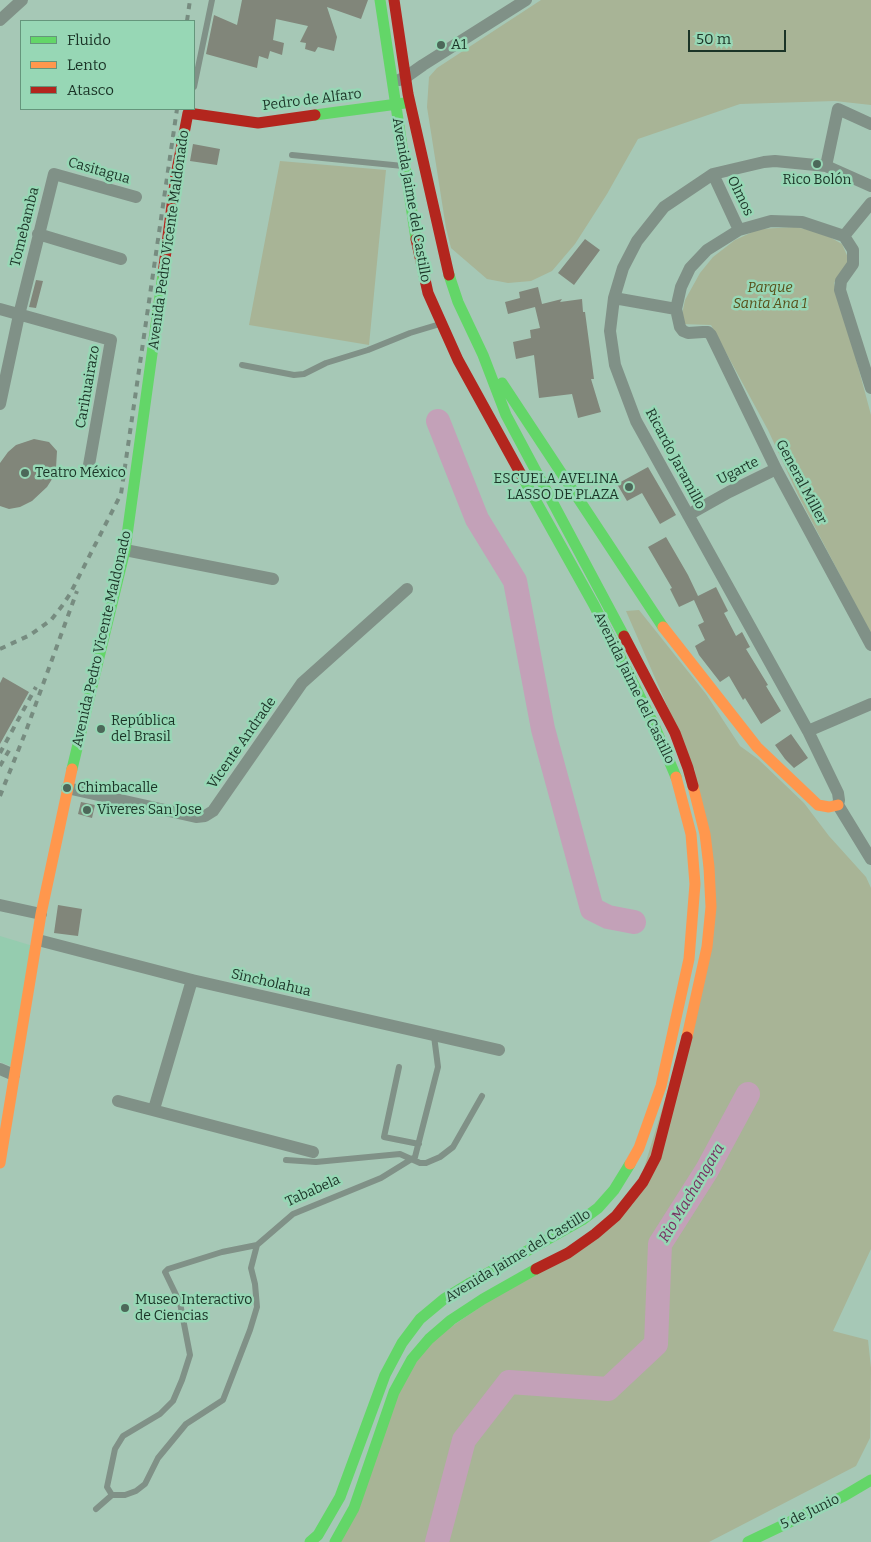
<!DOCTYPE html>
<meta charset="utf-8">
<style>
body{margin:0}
#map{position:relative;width:871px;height:1542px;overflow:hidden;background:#a6c8b6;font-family:Bitter,serif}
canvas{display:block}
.legend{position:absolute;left:20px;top:20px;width:175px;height:90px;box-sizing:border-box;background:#97d7b5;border:1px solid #65967c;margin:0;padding:6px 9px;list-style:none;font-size:15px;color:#1b3427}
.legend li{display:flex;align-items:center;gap:10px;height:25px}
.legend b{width:25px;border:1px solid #65967c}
.scale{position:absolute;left:688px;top:30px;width:98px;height:22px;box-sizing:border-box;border:2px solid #1b3427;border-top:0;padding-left:6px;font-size:15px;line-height:18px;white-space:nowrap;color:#1b3427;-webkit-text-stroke:4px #97d7b5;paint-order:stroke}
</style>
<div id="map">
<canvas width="871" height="1542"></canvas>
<ul class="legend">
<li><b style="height:6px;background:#63d668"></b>Fluido</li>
<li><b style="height:6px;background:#ff974d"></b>Lento</li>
<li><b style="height:6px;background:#b3261e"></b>Atasco</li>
</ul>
<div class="scale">50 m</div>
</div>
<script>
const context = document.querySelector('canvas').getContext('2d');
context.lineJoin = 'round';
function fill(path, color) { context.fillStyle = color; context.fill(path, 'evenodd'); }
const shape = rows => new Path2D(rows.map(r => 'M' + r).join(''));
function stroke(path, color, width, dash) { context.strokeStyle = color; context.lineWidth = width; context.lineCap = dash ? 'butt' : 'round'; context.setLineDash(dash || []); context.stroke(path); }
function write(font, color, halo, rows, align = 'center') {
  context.font = font + ' Bitter,serif'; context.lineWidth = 5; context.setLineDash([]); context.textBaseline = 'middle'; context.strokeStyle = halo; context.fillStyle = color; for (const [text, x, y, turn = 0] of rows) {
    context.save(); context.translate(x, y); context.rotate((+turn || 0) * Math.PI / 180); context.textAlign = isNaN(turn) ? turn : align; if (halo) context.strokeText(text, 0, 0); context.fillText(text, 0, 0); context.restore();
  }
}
fill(shape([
 [0,936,33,946,11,1066,0,1062]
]), '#95ccaf');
fill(shape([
 [541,0,871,0,871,105,835,101,740,104,638,139,607,194,575,244,552,271,531,281,508,283,487,279,451,248,446,228,427,107,429,77,437,68],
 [280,161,386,170,369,345,249,325],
 [795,227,821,232,842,244,849,260,834,283,852,344,871,415,871,634,798,495,768,430,711,325,680,324,685,300,700,273,713,257,735,240,759,229],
 [639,610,706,694,740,746,758,759,804,803,829,836,866,877,871,888,871,1249,833,1331,868,1340,871,1368,870,1438,856,1466,709,1542,338,1542,396,1393,430,1341,633,1204,711,949,695,770,626,611]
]), '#a8b496');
stroke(shape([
 [438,421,477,519,515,581,543,729,592,909,608,917,634,922],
 [437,1542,464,1440,509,1382,608,1389,656,1344,660,1244,707,1170,748,1094]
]), '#c3a1b8', 24);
fill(shape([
 [242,0,368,0,361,19,327,7,337,37,334,51,318,47,315,52,305,49,306,43,300,42,308,26,276,19,273,40,284,43,282,55,270,51,268,59,259,56,257,68,206,54,214,15,237,25],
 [193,144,220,149,217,165,190,161],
 [585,239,600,250,574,285,558,273],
 [36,280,43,281,36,308,29,307],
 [538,287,542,304,562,299,560,302,582,299,583,312,585,312,594,379,591,379,601,412,578,418,572,394,539,398,534,355,516,359,513,342,531,338,530,330,540,328,535,307,508,314,505,302,520,298,519,292],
 [34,439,49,442,57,451,56,468,54,476,47,487,32,501,20,507,9,509,0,506,0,463,8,452,16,445],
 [648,467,676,515,660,524,642,493,627,501,617,484],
 [666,537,688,575,698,596,716,587,728,611,724,613,736,636,742,632,750,647,746,649,768,685,766,686,781,711,761,724,745,698,743,700,729,676,720,682,699,655,695,646,705,640,698,625,704,622,694,600,679,607,670,589,672,588,648,547],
 [3,677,29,692,0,744,0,683],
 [791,734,808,758,794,768,785,759,775,745],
 [81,802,95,805,92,818,78,814],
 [58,905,82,909,78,936,54,933]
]), '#81867a');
stroke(shape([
 [194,87,212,0],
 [292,155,403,166],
 [242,365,294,375,304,374,326,363,368,350,410,333,440,324],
 [399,1067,384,1137,419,1144],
 [286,1160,316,1162,400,1154,420,1163,426,1163,440,1157,453,1147,482,1096],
 [112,1495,107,1487,115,1449,123,1436,160,1414,173,1401,182,1380,190,1355,180,1303,165,1272,168,1269,222,1252,257,1245],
 [96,1509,112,1495,125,1495,136,1491,145,1484,158,1458,186,1424,223,1400,250,1330,257,1307,255,1284,251,1268,257,1245,293,1214,381,1178,415,1157,438,1067,434,1036]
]), '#809187', 6);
stroke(shape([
 [0,20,22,0],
 [399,80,406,77,423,65,526,0],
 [826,166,838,109,871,124],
 [713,174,739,230],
 [871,186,826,166,775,161,764,162,713,174,664,207,637,241,623,268,614,298,610,331,615,365,636,421,808,731,838,793,839,800,838,805,871,859],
 [38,234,121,259],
 [844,236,871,203],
 [614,298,676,309],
 [0,309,111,340,89,465],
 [871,388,840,290,841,281,853,264,853,250,844,236,802,222,771,221,739,230,707,250,690,268,681,287,676,309,680,327,683,331,688,333,703,332,708,332,711,335,776,469,871,645],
 [0,404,19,315,54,174,136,197],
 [688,515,729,492,776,469],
 [125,550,273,579],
 [808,731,871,704],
 [67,788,196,817,205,816,213,811,302,683,407,589],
 [0,905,41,914],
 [38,940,192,980,499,1050],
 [0,1069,14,1075],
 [118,1101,313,1152],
 [154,1109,192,980]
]), '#809187', 12);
stroke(shape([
 [380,0,416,239],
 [315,115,405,103],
 [449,275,458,302,483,355,506,415,624,636],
 [502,383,663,627],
 [523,478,594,605,654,725,676,777],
 [72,769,125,550,163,274],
 [310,1542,318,1535,340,1497,385,1375,402,1343,420,1319,444,1299,470,1283,582,1220,598,1208,614,1190,630,1164],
 [335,1542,354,1508,394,1392,412,1359,429,1339,451,1320,483,1299,536,1269],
 [748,1542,844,1496,871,1480]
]), '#63d668', 11);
stroke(shape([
 [663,627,757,747,818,805,829,807,838,805],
 [687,1037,707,947,711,907,709,867,705,834,693,786],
 [0,1163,41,914,72,769],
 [630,1164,639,1148,661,1086,689,959,695,884,691,834,676,777]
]), '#ff974d', 11);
stroke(shape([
 [394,0,408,94,449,275],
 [416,239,428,293,458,360,523,478],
 [163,274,176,175,188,113,258,123,315,115],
 [624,636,675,733,688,768,693,786],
 [536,1269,568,1253,595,1234,616,1216,643,1182,656,1157,687,1037]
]), '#b3261e', 11);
stroke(shape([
 [187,21,190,0],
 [0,649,30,635,51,620,62,606,70,594,121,494,177,109],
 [0,753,36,687],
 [0,766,11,747],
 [0,796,26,731,77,591]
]), '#778c80', 4, [6, 6]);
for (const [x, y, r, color] of [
 [441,45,5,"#4c6859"],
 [817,164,5,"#4c6859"],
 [25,473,5,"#4c6859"],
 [629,487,5,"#4c6859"],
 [101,729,5,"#4c6859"],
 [67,788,5,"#4c6859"],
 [87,810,5,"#4c6859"],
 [125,1308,5,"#4c6859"]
]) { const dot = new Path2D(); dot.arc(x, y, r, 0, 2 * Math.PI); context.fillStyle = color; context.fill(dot); stroke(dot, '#97d7b5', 2); }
write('14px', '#1b3427', '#97d7b5', [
 ["A1",451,45],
 ["Rico Bolón",817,180,"center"],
 ["Teatro México",35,473],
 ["ESCUELA AVELINA",619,479,"right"],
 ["LASSO DE PLAZA",619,495,"right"],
 ["República",111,721],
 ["del Brasil",111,737],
 ["Chimbacalle",77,788],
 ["Viveres San Jose",97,810],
 ["Museo Interactivo",135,1300],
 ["de Ciencias",135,1316]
], 'left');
write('14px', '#1b3427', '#97d7b5', [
 ["Pedro de Alfaro",312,100,-7],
 ["Casitagua",99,171,16],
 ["Olmos",740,196,64],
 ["Avenida Jaime del Castillo",411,200,80],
 ["Tomebamba",25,227,-76],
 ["Avenida Pedro Vicente Maldonado",169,240,-82],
 ["Carihuairazo",88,387,-80],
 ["Ricardo Jaramillo",675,459,62],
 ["Ugarte",738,471,-27],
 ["General Miller",801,482,62],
 ["Avenida Pedro Vicente Maldonado",102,639,-77],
 ["Avenida Jaime del Castillo",634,688,64],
 ["Vicente Andrade",242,743,-55],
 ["Sincholahua",271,983,13],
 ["Tababela",313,1191,-24],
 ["Avenida Jaime del Castillo",518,1256,-31],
 ["5 de Junio",810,1512,-26]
]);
write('italic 14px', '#58501a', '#97d7b5', [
 ["Parque",770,288],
 ["Santa Ana 1",770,304]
]);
write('italic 15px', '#772d61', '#97d7b5', [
 ["Rio Machangara",692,1193,-59]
]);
</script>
